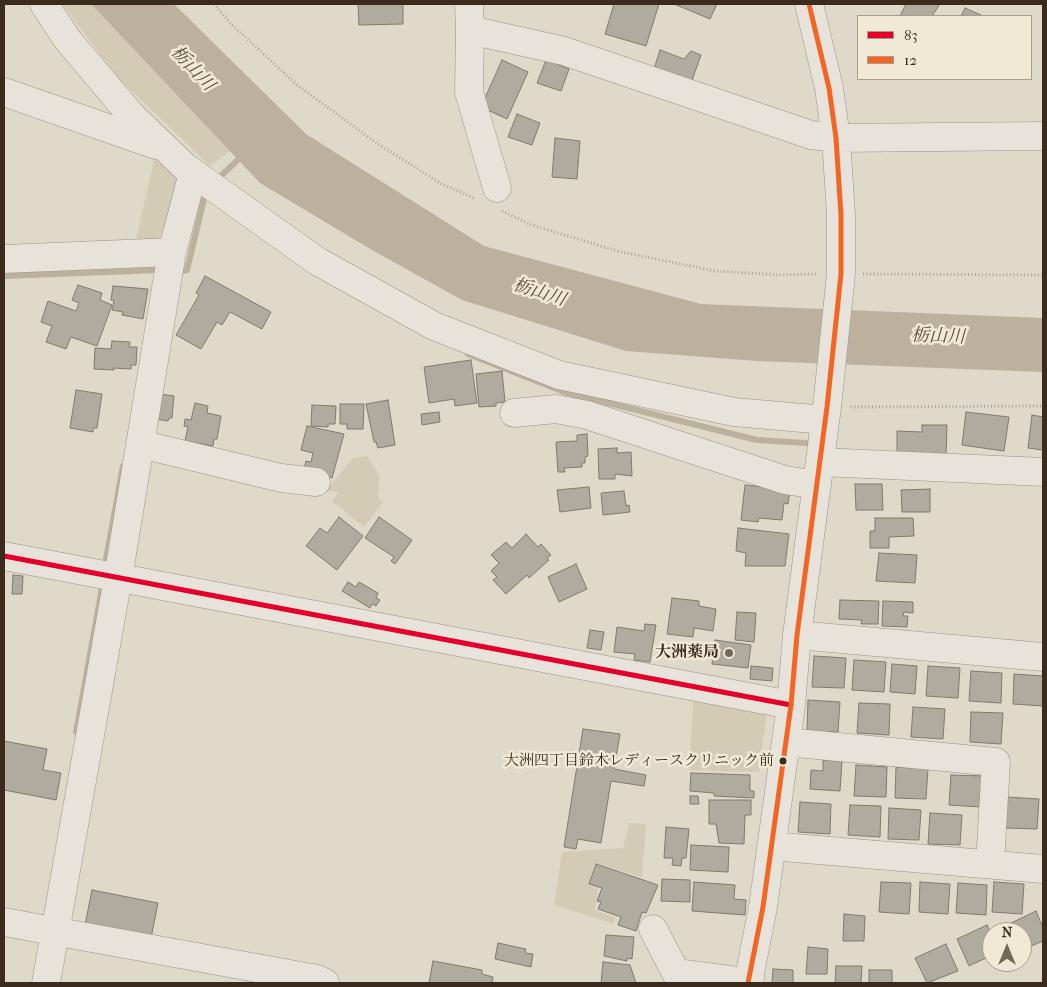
<!DOCTYPE html>
<meta charset="utf-8">
<style>
body{margin:0}
#map{position:relative;width:1047px;height:987px;overflow:hidden;background:#dfd9c9;font-family:"IM FELL French Canon",serif}
canvas{display:block}
.frame{position:absolute;inset:0;border:5px solid #3b2b1d;pointer-events:none}
.legend{position:absolute;left:857px;top:15px;width:175px;height:65px;box-sizing:border-box;background:#f0e9d6;border:1px solid #a89d8c;margin:0;padding:6px 9px;list-style:none;font-size:15px;color:#3b2b1d}
.legend li{display:flex;align-items:center;gap:10px;height:25px}
.legend b{width:25px;border:1px solid #a89d8c}
.north{position:absolute;left:982px;top:922px;width:50px;height:50px;box-sizing:border-box;background:#f0e9d6;border:1px solid #a89d8c;border-radius:50%;rotate:0deg;font-size:14px;font-weight:700;line-height:20px;text-align:center;color:#3b2b1d}
.north::after{content:'';display:block;margin:auto;width:18px;height:22px;background:#746859;clip-path:polygon(50% 0,100% 100%,50% 72%,0 100%)}
</style>
<div id="map">
<canvas width="1047" height="987"></canvas>
<div class="frame"></div>
<ul class="legend">
<li><b style="height:6px;background:#e4002b"></b>83</li>
<li><b style="height:6px;background:#f26522"></b>12</li>
</ul>
<div class="north">N</div>
</div>
<script>
const context = document.querySelector('canvas').getContext('2d');
context.lineJoin = 'round';
function fill(path, color) { context.fillStyle = color; context.fill(path, 'evenodd'); }
const shape = rows => new Path2D(rows.map(r => 'M' + r).join(''));
function stroke(path, color, width, dash) { context.strokeStyle = color; context.lineWidth = width; context.lineCap = dash ? 'butt' : 'round'; context.setLineDash(dash || []); context.stroke(path); }
function write(font, color, halo, rows, align = 'center') {
  context.font = font + ' "IM FELL French Canon","Noto Serif JP",serif'; context.lineWidth = 5; context.setLineDash([]); context.textBaseline = 'middle'; context.strokeStyle = halo; context.fillStyle = color; for (const [text, x, y, turn = 0] of rows) {
    context.save(); context.translate(x, y); context.rotate((+turn || 0) * Math.PI / 180); context.textAlign = isNaN(turn) ? turn : align; if (halo) context.strokeText(text, 0, 0); context.fillText(text, 0, 0); context.restore();
  }
}
fill(shape([
 [62,4,91,4,230,151,210,166,119,79],
 [154,160,176,169,182,183,168,238,135,244],
 [367,456,380,476,378,497,383,502,364,527,332,501,339,492,326,491,353,458],
 [693,699,767,712,759,772,690,770],
 [629,823,646,824,642,877,595,863,588,885,598,889,595,910,615,918,614,924,554,905,562,852,623,848]
]), '#d4cbb5');
fill(shape([
 [91,4,174,4,306,134,484,246,701,304,1043,318,1043,372,757,361,626,351,462,300,372,250,260,183]
]), '#bcb19c');
stroke(shape([
 [223,174,244,154],
 [180,271,187,270,204,199],
 [4,276,160,270,160,273],
 [468,354,564,392,757,440,806,443],
 [106,559,123,466],
 [76,732,102,588]
]), '#bcb19c', 6);
const building = shape([
 [358,4,403,4,403,24,359,25,358,4],
 [614,4,659,4,646,46,605,34,614,4],
 [674,4,717,4,710,19,674,4],
 [906,4,940,4,932,16,900,16,906,4],
 [965,8,981,15,980,16,961,16,965,8],
 [660,50,684,59,691,51,701,55,691,83,654,69,660,50],
 [502,60,528,72,507,119,481,107,502,60],
 [546,60,569,69,561,91,537,83,546,60],
 [517,114,540,123,532,145,508,137,517,114],
 [555,138,580,141,577,179,552,177,555,138],
 [205,276,271,312,262,329,230,312,222,325,217,322,201,349,176,335,199,295,196,293,205,276],
 [78,285,102,293,100,300,112,305,97,346,71,337,66,349,46,342,52,326,41,322,48,301,76,311,79,303,72,300,78,285],
 [113,286,148,289,143,319,122,315,123,312,112,310,114,301,111,300,113,286],
 [112,341,130,342,129,347,137,347,136,365,131,365,131,369,114,368,114,370,94,369,95,348,111,349,112,341],
 [471,360,477,403,455,406,454,399,429,403,424,367,471,360],
 [502,371,505,402,496,403,496,406,479,407,476,374,502,371],
 [76,390,102,394,97,428,93,428,93,432,70,428,76,390],
 [160,394,174,396,172,418,169,418,168,421,156,419,160,394],
 [388,400,395,445,378,448,376,442,374,442,366,404,388,400],
 [195,403,208,406,207,413,221,416,217,439,214,439,213,446,185,441,188,427,184,426,185,419,191,420,195,403],
 [340,404,364,404,363,429,347,429,347,424,340,424,340,404],
 [312,405,336,406,335,424,328,424,328,427,311,426,312,405],
 [439,412,440,422,422,425,421,414,439,412],
 [966,412,1009,417,1004,451,962,445,966,412],
 [1032,415,1043,417,1043,450,1028,448,1032,415],
 [922,425,947,425,946,456,897,455,897,431,922,432,922,425],
 [307,426,344,434,332,478,308,472,304,469,306,461,311,462,313,453,301,450,307,426],
 [587,434,588,456,585,457,585,463,582,463,582,467,564,468,565,472,558,472,556,442,577,441,577,435,587,434],
 [617,448,617,453,631,452,632,476,615,474,615,479,599,479,598,449,617,448],
 [855,484,882,484,883,510,856,510,855,484],
 [745,485,790,490,788,504,784,503,782,520,759,518,758,522,741,520,745,485],
 [589,487,591,508,560,512,557,490,589,487],
 [930,489,930,512,902,512,901,490,930,489],
 [624,491,626,506,629,505,630,512,603,515,601,493,624,491],
 [339,517,363,536,337,570,306,546,320,528,327,533,339,517],
 [379,517,412,540,395,564,391,561,394,557,365,538,379,517],
 [875,518,913,518,914,536,889,537,889,548,870,548,870,531,875,531,875,518],
 [738,528,789,534,785,566,745,566,746,553,736,551,738,528],
 [526,534,538,547,541,544,551,555,547,558,549,560,529,578,527,575,506,594,493,580,497,577,491,571,499,563,491,555,506,542,512,548,526,534],
 [879,553,917,555,915,583,876,581,879,553],
 [576,564,587,589,559,602,548,577,576,564],
 [13,575,23,576,22,594,12,594,13,575],
 [348,582,356,587,359,582,378,593,376,598,380,600,376,606,372,604,370,608,342,591,348,582],
 [672,598,699,601,699,606,716,609,713,631,694,628,693,637,667,634,672,598],
 [840,600,879,601,878,624,861,624,862,620,839,619,840,600],
 [883,601,913,602,913,613,904,612,903,616,908,616,907,627,882,626,883,601],
 [737,612,756,613,754,642,735,640,737,612],
 [645,624,656,625,650,662,634,660,635,654,614,652,617,627,644,631,645,624],
 [590,630,604,632,601,650,587,648,590,630],
 [715,640,751,645,748,668,712,664,715,640],
 [814,656,846,658,844,688,812,687,814,656],
 [854,660,886,662,884,692,852,690,854,660],
 [892,664,917,666,915,694,890,692,892,664],
 [751,666,773,668,772,681,750,679,751,666],
 [928,666,960,668,958,698,926,696,928,666],
 [971,671,1002,673,1001,703,969,701,971,671],
 [1014,674,1043,676,1043,706,1013,704,1014,674],
 [808,700,840,702,838,732,807,731,808,700],
 [859,703,890,704,889,735,857,733,859,703],
 [913,707,945,709,943,739,911,737,913,707],
 [971,712,1003,713,1001,744,970,742,971,712],
 [583,729,620,734,614,769,646,775,644,786,611,781,601,843,578,839,576,849,564,847,583,729],
 [4,741,47,749,43,770,61,773,56,800,4,790,4,741],
 [823,760,842,761,840,791,810,789,811,770,823,771,823,760],
 [856,765,887,767,886,797,854,796,856,765],
 [896,767,928,769,926,799,895,798,896,767],
 [691,773,750,775,750,791,754,791,754,798,714,796,714,793,690,791,691,773],
 [951,775,983,776,981,807,949,805,951,775],
 [690,796,698,796,699,804,690,804,690,796],
 [1007,797,1039,799,1037,829,1006,828,1007,797],
 [709,800,751,800,751,815,745,815,744,844,719,843,716,824,709,824,709,800],
 [800,802,831,804,830,834,798,832,800,802],
 [850,805,881,806,880,837,848,835,850,805],
 [889,808,921,810,919,840,888,839,889,808],
 [930,813,962,815,960,845,928,844,930,813],
 [666,827,689,829,686,858,682,858,681,866,672,865,673,858,664,858,666,827],
 [691,845,729,847,728,872,690,870,691,845],
 [596,864,658,885,646,913,642,912,636,931,618,925,621,917,598,909,601,902,597,901,602,888,589,884,596,864],
 [662,879,690,880,690,902,661,901,662,879],
 [694,882,735,885,734,899,746,900,745,915,692,911,694,882],
 [881,882,911,883,909,914,879,912,881,882],
 [920,882,950,884,948,914,919,912,920,882],
 [994,882,1024,884,1022,914,992,912,994,882],
 [958,883,987,885,986,915,956,913,958,883],
 [92,890,158,903,151,938,85,925,92,890],
 [1036,911,1043,928,1043,941,1022,950,1022,932,1008,932,1005,926,1036,911],
 [844,914,865,916,864,941,843,941,844,914],
 [987,925,992,935,992,955,969,966,957,939,987,925],
 [606,935,634,937,632,959,627,958,627,961,604,956,606,935],
 [498,943,526,949,525,953,533,954,531,967,495,959,498,943],
 [946,944,958,971,927,983,915,958,946,944],
 [808,947,828,949,827,974,806,974,808,947],
 [433,961,482,970,482,974,493,977,492,983,429,983,433,961],
 [603,962,630,965,636,983,601,983,603,962],
 [836,966,862,966,861,983,835,983,836,966],
 [773,969,793,970,793,983,772,983,773,969],
 [869,970,892,970,892,983,869,983,869,970]
]);
fill(building, '#b0ab9f');
stroke(building, '#7f7a70', 1);
const minor = shape([
 [44,4,67,39,131,115,185,167,317,261,434,326,559,375,734,412,825,420],
 [469,4,470,30,564,51,811,135,836,138,1043,136],
 [470,30,469,92,497,188],
 [4,92,156,145],
 [4,259,172,252],
 [514,413,556,409,587,415,785,480,817,485],
 [140,444,281,478,316,482],
 [821,462,1043,472],
 [4,556,791,705],
 [797,635,1043,657],
 [786,742,996,762,990,864],
 [771,846,1043,869],
 [4,922,317,979,325,983],
 [653,929,676,973,737,981,750,978],
 [46,983,118,578,172,252,193,173],
 [748,983,763,907,791,705,797,635,827,407,841,274,841,215,836,138,829,88,809,4]
]);
stroke(minor, '#979286', 29);
stroke(shape([
 [214,4,230,23,297,85,375,142,440,183,476,199],
 [502,211,532,225,617,251,715,271,782,275,817,274],
 [863,274,1043,275],
 [851,407,1043,406]
]), '#a9a49d', 3, [1, 2.5]);
stroke(minor, '#e7e3db', 28);
stroke(shape([
 [4,556,791,705]
]), '#e4002b', 5);
stroke(shape([
 [748,983,763,907,791,705,797,635,827,407,841,274,841,215,836,138,829,88,809,4]
]), '#f26522', 5);
for (const [x, y, r, color] of [
 [729,653,5,"#746859"],
 [783,761,4.5,"#3b2b1d"]
]) { const dot = new Path2D(); dot.arc(x, y, r, 0, 2 * Math.PI); context.fillStyle = color; context.fill(dot); stroke(dot, '#f0e9d6', 2); }
write('15px', '#3b2b1d', '#f0e9d6', [
 ["大洲四丁目鈴木レディースクリニック前",774,761]
], 'right');
write('bold 16px', '#3b2b1d', '#f0e9d6', [
 ["大洲薬局",719,653]
], 'right');
write('italic 18px', '#5d4e3d', '#f0e9d6', [
 ["栃山川",192,69,47],
 ["栃山川",539,293,18],
 ["栃山川",938,337,2]
]);
</script>
